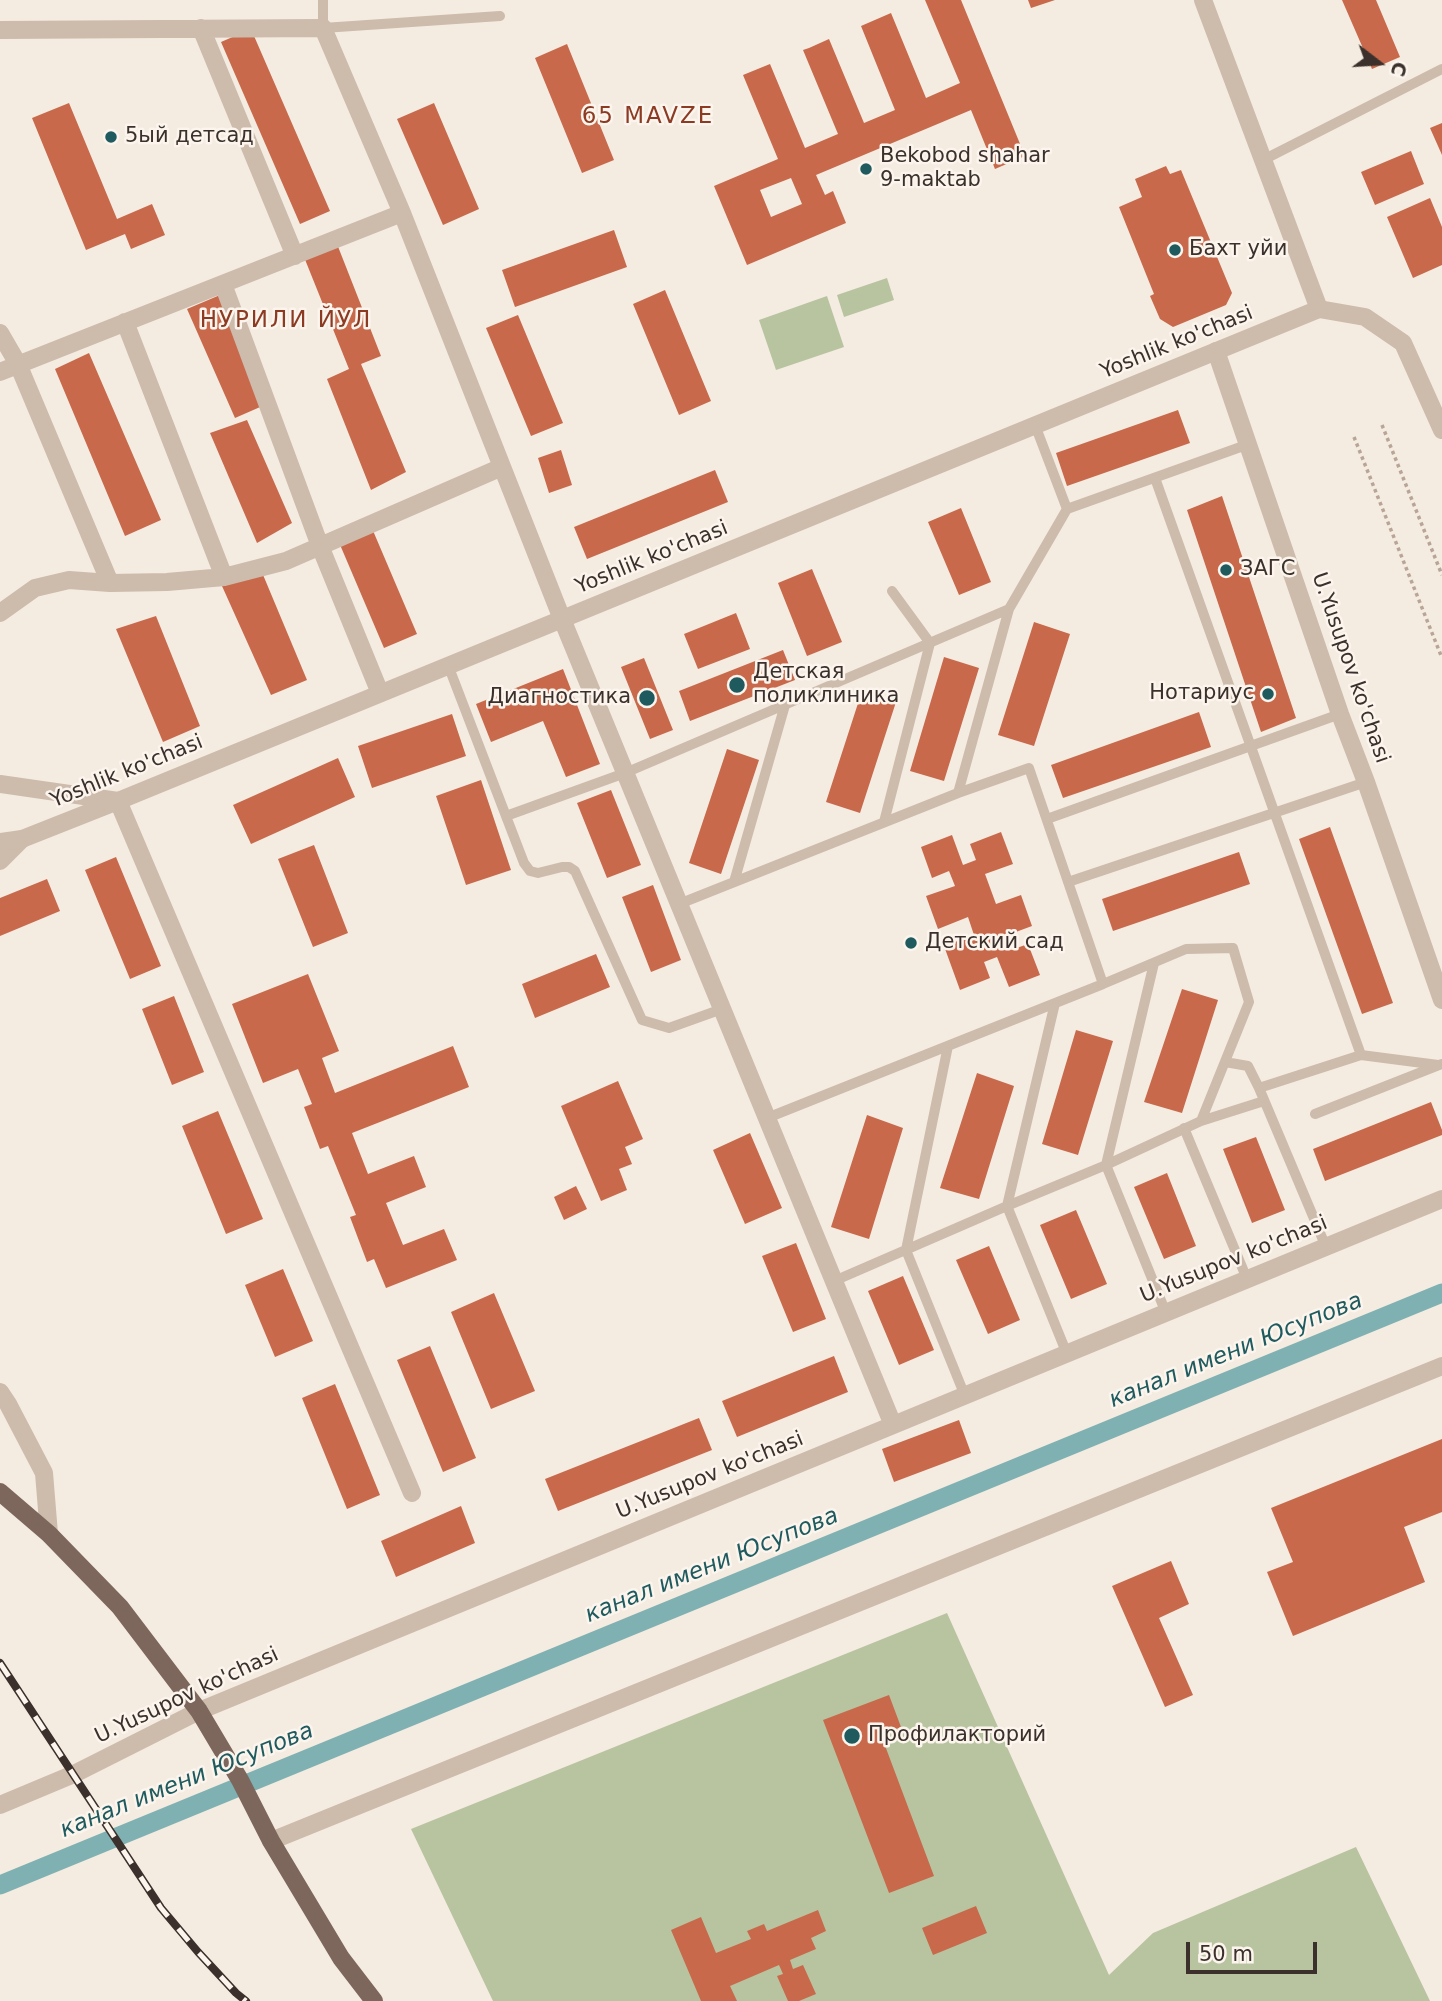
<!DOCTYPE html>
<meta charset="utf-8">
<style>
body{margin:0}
#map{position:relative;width:1442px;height:2001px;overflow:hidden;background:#f4ebe1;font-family:"DejaVu Sans",sans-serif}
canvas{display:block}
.north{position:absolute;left:1344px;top:28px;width:70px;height:70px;-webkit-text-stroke:5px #fbf5ee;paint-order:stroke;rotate:107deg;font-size:19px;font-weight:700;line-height:28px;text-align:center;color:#3b302b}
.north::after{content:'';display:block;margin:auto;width:24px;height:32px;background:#3b302b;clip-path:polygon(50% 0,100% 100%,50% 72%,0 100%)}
.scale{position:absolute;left:1186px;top:1942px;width:131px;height:32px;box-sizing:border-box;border:4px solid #3b302b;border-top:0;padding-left:9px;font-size:21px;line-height:24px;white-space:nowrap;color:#3b302b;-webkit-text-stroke:5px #fbf5ee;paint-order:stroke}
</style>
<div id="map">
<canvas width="1442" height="2001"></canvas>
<div class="north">С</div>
<div class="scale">50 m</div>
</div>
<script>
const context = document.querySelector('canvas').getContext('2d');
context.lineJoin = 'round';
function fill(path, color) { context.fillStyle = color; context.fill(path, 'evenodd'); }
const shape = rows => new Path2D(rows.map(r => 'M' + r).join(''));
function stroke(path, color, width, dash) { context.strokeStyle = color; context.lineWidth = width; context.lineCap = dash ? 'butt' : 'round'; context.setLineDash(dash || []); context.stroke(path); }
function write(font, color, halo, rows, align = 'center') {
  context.font = font + ' "DejaVu Sans",sans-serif'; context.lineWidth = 5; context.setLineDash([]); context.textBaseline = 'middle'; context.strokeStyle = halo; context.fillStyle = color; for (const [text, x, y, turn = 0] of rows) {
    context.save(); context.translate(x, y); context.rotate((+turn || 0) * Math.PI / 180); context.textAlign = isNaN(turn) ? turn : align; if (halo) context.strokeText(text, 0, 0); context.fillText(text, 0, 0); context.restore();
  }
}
fill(shape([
 [887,278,894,300,844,317,837,295],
 [827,296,844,347,776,370,759,320],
 [947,1613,1109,1975,1153,1933,1356,1847,1430,2001,493,2001,411,1829]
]), '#b8c4a0');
stroke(shape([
 [0,1885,1442,1293]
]), '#7fb0b2', 19);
fill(shape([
 [925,0,961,0,1025,156,995,169,971,110,816,175,825,195,833,191,846,223,747,265,714,186,778,159,743,75,770,64,805,148,838,134,803,50,809,48,829,39,864,123,895,110,861,26,891,13,926,98,960,83],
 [791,178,802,204,771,217,760,190],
 [1028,0,1055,0,1031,8],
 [1342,0,1376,0,1400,57,1372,69],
 [251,29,330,211,300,224,221,42],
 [567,44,614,160,582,173,535,58],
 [69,103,117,219,152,204,165,235,131,249,125,234,86,250,32,118],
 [434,103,479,209,443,225,397,119],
 [1442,123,1442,155,1430,128],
 [1411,151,1424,184,1375,205,1361,172],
 [1166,166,1170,174,1181,170,1232,293,1226,305,1173,327,1160,319,1150,296,1154,294,1119,207,1142,197,1135,179],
 [1430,198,1442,227,1442,265,1413,278,1387,217],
 [614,230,627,267,515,307,502,270],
 [337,244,381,356,361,364,406,472,371,490,327,379,349,369,304,257],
 [665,290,711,401,679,415,633,304],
 [220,295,267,404,235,418,187,309],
 [518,315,563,423,531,436,486,328],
 [89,353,161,520,125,536,55,369],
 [1178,410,1190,443,1067,486,1056,453],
 [247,420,292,523,257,543,210,433],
 [561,450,572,485,549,493,538,458],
 [715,470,728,502,587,559,574,527],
 [1222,496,1296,718,1261,732,1187,510],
 [961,508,991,582,959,595,928,522],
 [371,526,417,634,384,648,338,540],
 [812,569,842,642,807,656,778,583],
 [261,570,307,680,271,695,222,586],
 [736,613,750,649,698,669,684,634],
 [156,616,200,726,163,742,116,629],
 [1034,622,1070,634,1034,746,998,735],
 [783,650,795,680,690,721,679,691],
 [944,657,979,668,944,781,910,771],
 [644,658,673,730,650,739,621,667],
 [563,669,600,764,566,777,543,721,491,742,476,704],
 [862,691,896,702,860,813,826,802],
 [1199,712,1211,747,1063,798,1051,765],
 [452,714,466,756,372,788,358,746],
 [727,749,759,760,721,874,689,863],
 [338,758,355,797,251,844,233,805],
 [481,780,511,870,466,885,436,796],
 [611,790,641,865,607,878,577,803],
 [1330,827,1393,1003,1362,1014,1299,839],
 [1001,832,1013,864,985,874,996,904,1021,895,1032,926,1005,936,1011,950,1028,944,1040,975,1009,987,997,957,984,962,990,978,960,990,944,946,974,935,968,917,938,929,926,896,955,886,949,871,932,878,921,847,952,835,963,865,976,860,970,844],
 [314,845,348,933,313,947,278,859],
 [1239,852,1250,884,1113,931,1102,899],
 [116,857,161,966,130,979,85,870],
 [47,879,60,911,0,936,0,898],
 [653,885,681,960,651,972,622,897],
 [596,954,610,987,535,1018,522,984],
 [308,974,339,1051,322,1058,335,1093,453,1046,469,1087,352,1133,368,1174,414,1156,426,1187,386,1203,403,1245,444,1229,457,1260,386,1288,374,1259,367,1262,350,1217,356,1215,328,1146,320,1149,304,1107,312,1104,298,1069,263,1083,232,1004],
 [1182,989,1218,1000,1182,1113,1144,1102],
 [174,996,204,1072,172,1085,142,1009],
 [1076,1030,1113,1041,1078,1155,1042,1144],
 [977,1073,1014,1086,979,1199,940,1188],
 [618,1081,643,1139,625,1147,632,1164,619,1169,627,1190,601,1201,561,1106],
 [1431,1102,1442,1130,1442,1135,1325,1181,1313,1149],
 [218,1111,263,1219,226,1234,182,1126],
 [867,1115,903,1128,869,1239,831,1227],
 [750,1133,782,1208,745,1224,713,1150],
 [1256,1137,1285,1210,1252,1223,1223,1149],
 [1167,1173,1196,1246,1164,1259,1134,1187],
 [576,1186,587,1209,564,1220,554,1197],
 [1076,1210,1107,1284,1071,1299,1040,1225],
 [796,1243,826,1319,793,1332,762,1256],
 [989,1246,1020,1320,988,1334,956,1260],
 [283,1269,313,1341,275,1357,245,1285],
 [903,1276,934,1350,899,1365,868,1291],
 [494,1293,535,1391,491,1409,451,1312],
 [430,1346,476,1458,443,1472,397,1360],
 [834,1356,848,1392,737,1437,722,1401],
 [335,1384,380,1495,347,1509,302,1398],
 [699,1418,712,1450,558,1511,545,1479],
 [959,1420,971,1453,894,1482,882,1449],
 [1442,1439,1442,1512,1404,1527,1425,1582,1293,1636,1267,1572,1293,1562,1271,1508],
 [461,1506,475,1543,396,1577,381,1541],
 [1171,1561,1189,1604,1159,1618,1193,1695,1165,1707,1112,1586],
 [889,1695,901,1727,881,1735,934,1876,889,1893,823,1720],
 [976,1906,987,1933,933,1955,922,1928],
 [818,1910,826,1931,811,1938,816,1949,790,1960,793,1969,803,1965,816,1994,799,2001,788,2001,777,1976,783,1974,779,1965,730,1986,737,2001,701,2001,671,1930,701,1917,716,1953,751,1939,747,1931,764,1924,767,1931]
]), '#c8694b');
stroke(shape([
 [1382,425,1442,575],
 [1354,437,1442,658]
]), '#b9a596', 3.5, [3.5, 3.5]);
stroke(shape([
 [323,0,323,28,500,16],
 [1263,160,1442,69],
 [1155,478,1361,1055,1259,1088,1326,1247],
 [1067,509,1249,444],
 [448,665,524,863,530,871,538,873,562,867,569,867,575,871,642,1020,669,1028,722,1009],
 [506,816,625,773,1009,609,1067,509,1035,425],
 [1047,819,1340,714],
 [884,822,930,643,892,591],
 [734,882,785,705],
 [1068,882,1366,782],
 [679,904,958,793,1009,609],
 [1154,963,1106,1165,1166,1313],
 [1055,1003,1007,1206,1067,1354],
 [948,1046,906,1250,965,1396],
 [1361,1055,1438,1065],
 [1225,1062,1248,1066,1259,1088],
 [1315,1114,1442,1064],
 [767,1118,1103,984,1029,768,958,793],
 [1201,1121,1264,1101],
 [1184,1128,1247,1279],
 [834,1281,1007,1206,1106,1165,1201,1121,1249,1002,1233,948,1186,949,1103,984]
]), '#cdbbac', 10);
stroke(shape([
 [201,28,295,256],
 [0,30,323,28,402,213,562,619,893,1425],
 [223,284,320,546,380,693],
 [1319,309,1365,317,1403,343,1442,430],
 [125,322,224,577],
 [0,333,18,364,110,583],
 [1216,351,1340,714,1366,782,1442,1000],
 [0,372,402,213],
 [0,613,35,588,69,580,110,583,167,582,224,577,286,561,502,467],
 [0,784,118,801,412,1493],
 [0,861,22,839],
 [0,1392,8,1404,44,1473,49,1534],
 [0,1805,74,1774,199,1711,1442,1199],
 [271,1841,1442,1366]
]), '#cdbbac', 18);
stroke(shape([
 [0,842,22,839,118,801,1319,309,1203,0]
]), '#cdbbac', 18);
stroke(shape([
 [0,1492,49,1534,120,1607,199,1711,240,1780,271,1841,341,1958,374,2001]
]), '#7d675c', 18);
const rail = shape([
 [0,1663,161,1908,198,1952,236,1993,246,2001]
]);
stroke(rail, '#3b302b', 8);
stroke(rail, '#fbf5ee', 5, [16]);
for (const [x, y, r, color] of [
 [111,137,7,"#1f5a5e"],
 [866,169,7,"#1f5a5e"],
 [1175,250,7,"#1f5a5e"],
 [1226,570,7,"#1f5a5e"],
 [737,685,9,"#1f5a5e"],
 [1268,694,7,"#1f5a5e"],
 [647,698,9,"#1f5a5e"],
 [911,943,7,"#1f5a5e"],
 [852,1736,9,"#1f5a5e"]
]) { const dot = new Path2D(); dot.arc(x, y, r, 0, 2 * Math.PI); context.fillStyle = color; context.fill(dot); stroke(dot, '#fbf5ee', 2.5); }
write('21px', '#3b302b', '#fbf5ee', [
 ["5ый детсад",125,137],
 ["Bekobod shahar",880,157],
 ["9-maktab",880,181],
 ["Бахт уйи",1189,250],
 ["ЗАГС",1240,570],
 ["Детская",753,673],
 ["поликлиника",753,697],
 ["Нотариус",1254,694,"right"],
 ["Диагностика",631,698,"right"],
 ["Детский сад",925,943],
 ["Профилакторий",868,1736]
], 'left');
write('21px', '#3b302b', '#fbf5ee', [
 ["Yoshlik ko'chasi",1177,343,-22],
 ["Yoshlik ko'chasi",652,558,-22],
 ["U.Yusupov ko'chasi",1350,668,71],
 ["Yoshlik ko'chasi",127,772,-22],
 ["U.Yusupov ko'chasi",1234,1260,-22],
 ["U.Yusupov ko'chasi",710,1476,-22],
 ["U.Yusupov ko'chasi",187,1696,-25]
]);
context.letterSpacing = '2px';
write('23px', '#8c3b22', '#fbf5ee', [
 ["65 MAVZE",648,117],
 ["НУРИЛИ ЙУЛ",286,321]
]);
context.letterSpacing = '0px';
write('italic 23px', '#1f5a5e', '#fbf5ee', [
 ["канал имени Юсупова",1236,1351,-22],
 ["канал имени Юсупова",712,1566,-22],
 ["канал имени Юсупова",187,1781,-22]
]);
</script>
